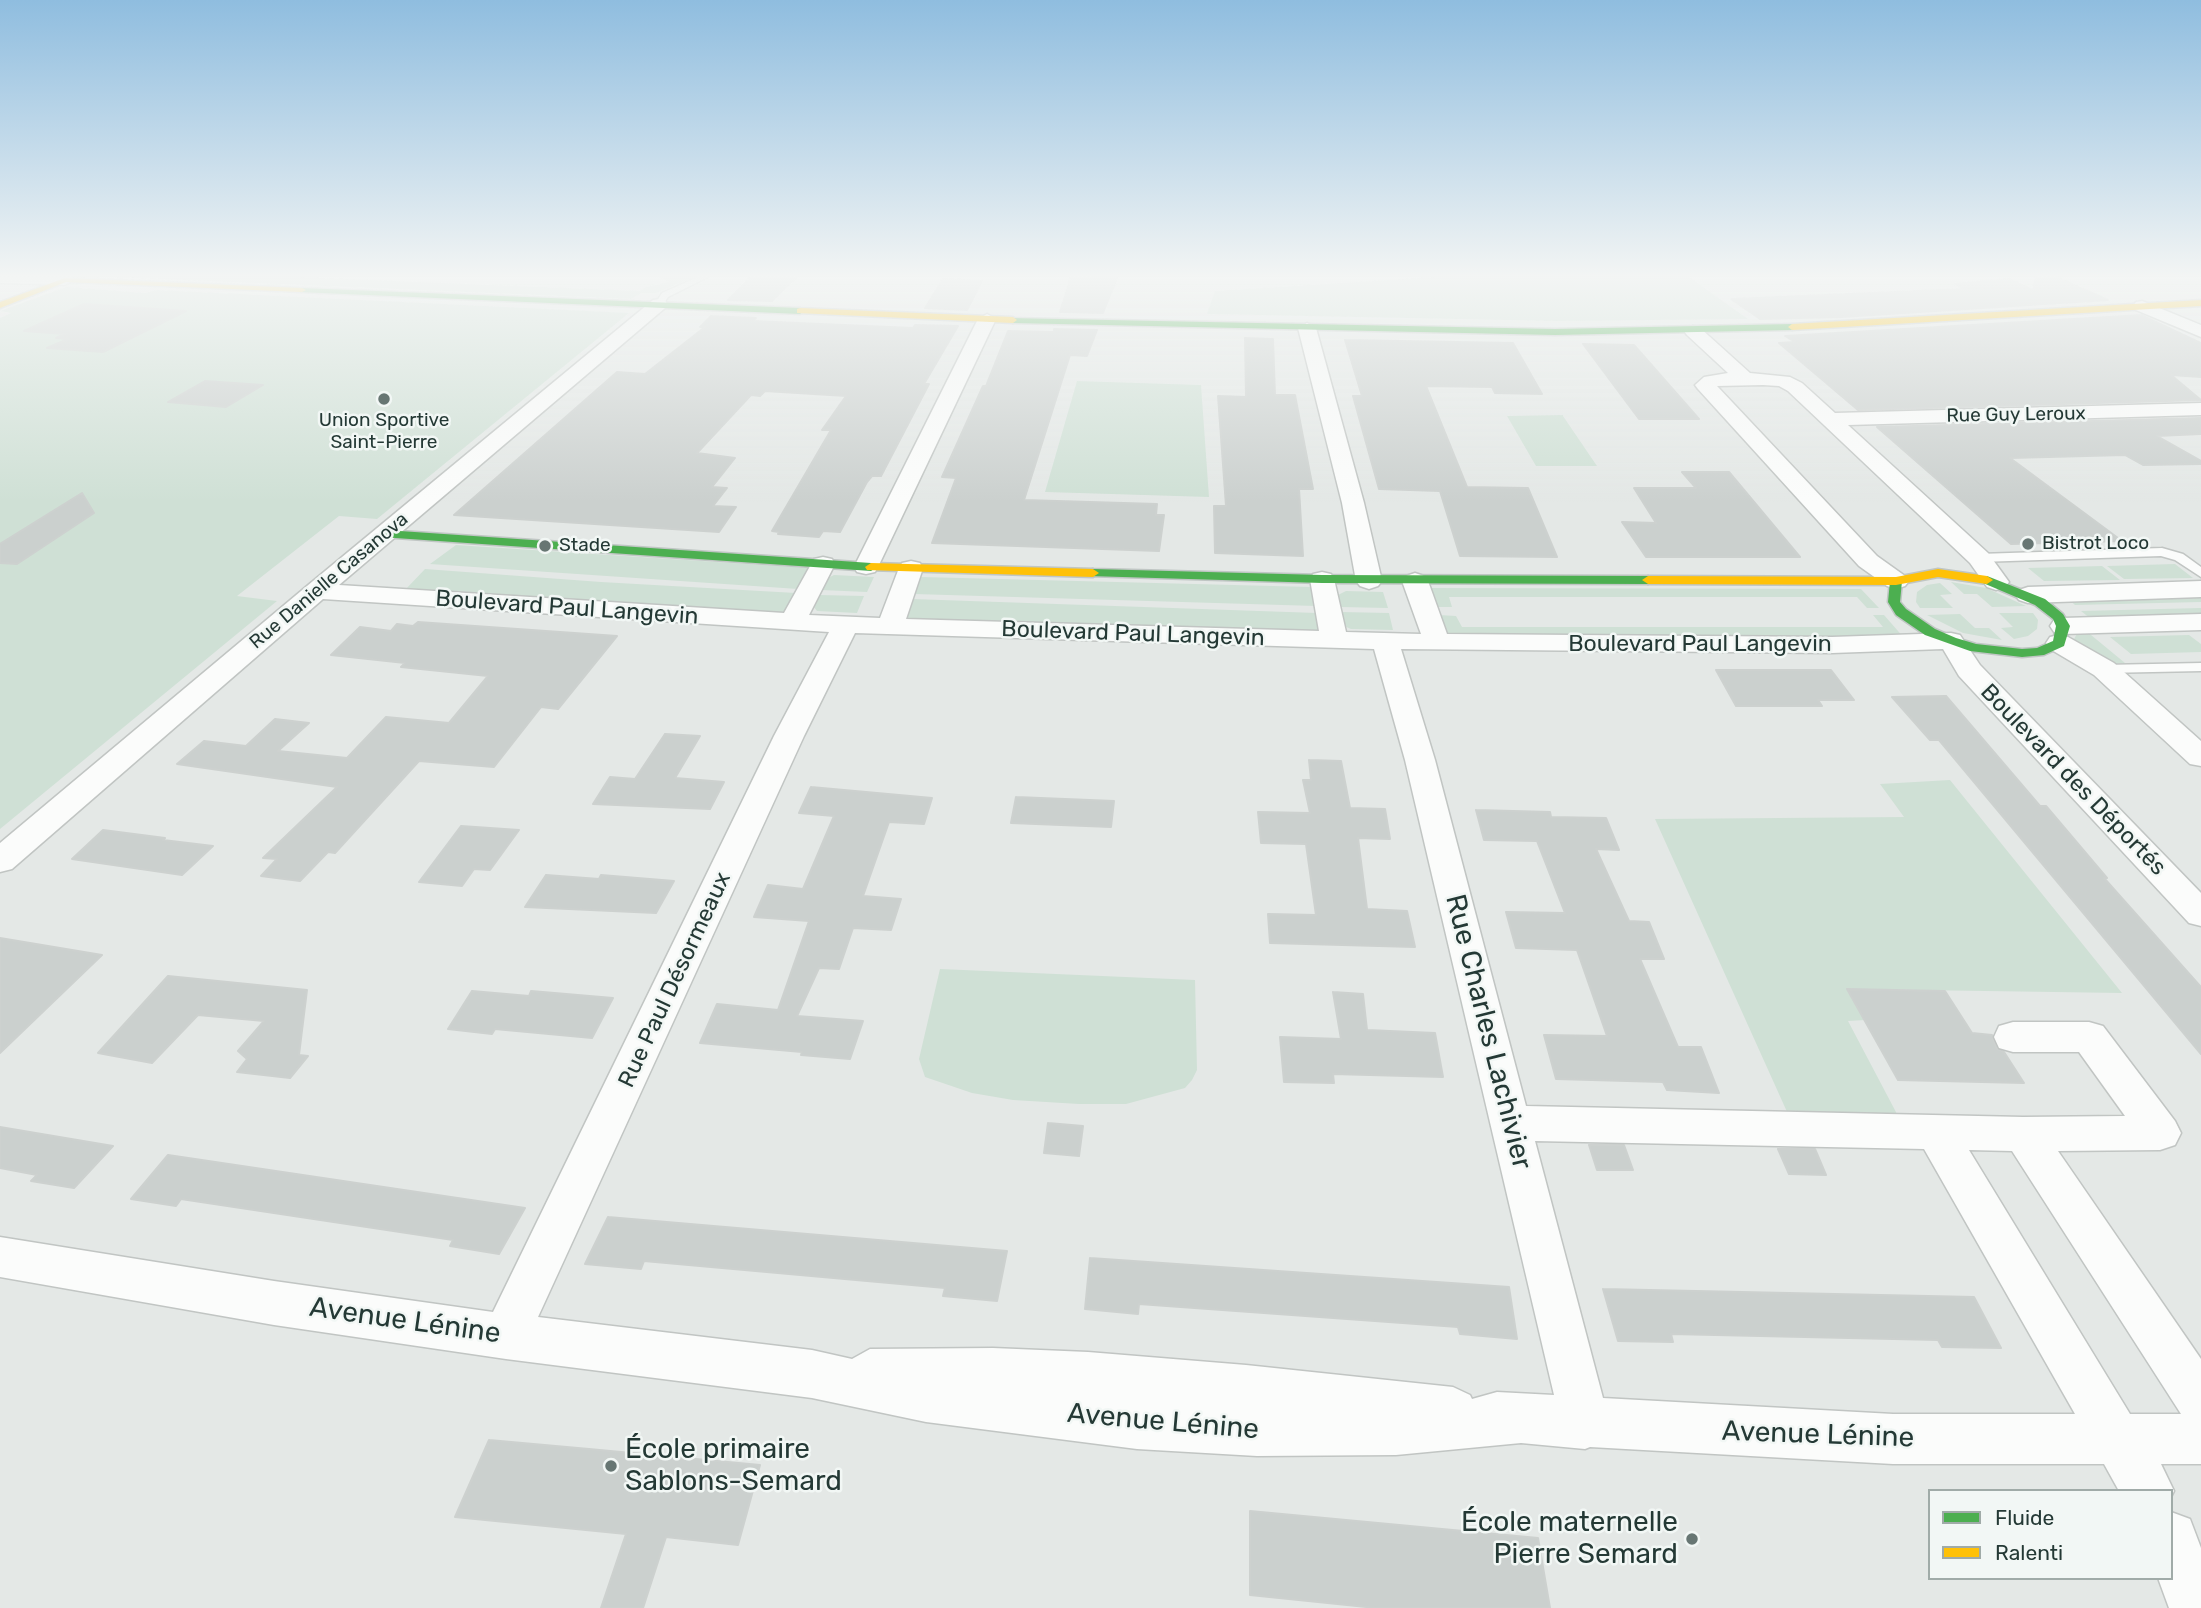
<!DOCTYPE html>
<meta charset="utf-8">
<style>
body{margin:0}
#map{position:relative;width:2201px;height:1608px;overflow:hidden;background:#e4e8e6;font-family:Rubik,sans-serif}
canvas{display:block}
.legend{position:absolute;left:1928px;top:1489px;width:245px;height:91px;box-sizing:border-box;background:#f2f7f5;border:2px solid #a0aba8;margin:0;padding:9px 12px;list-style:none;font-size:21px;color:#243935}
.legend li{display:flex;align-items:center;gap:14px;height:35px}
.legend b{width:35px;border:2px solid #a0aba8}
</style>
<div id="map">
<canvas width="2201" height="1608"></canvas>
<ul class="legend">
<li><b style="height:9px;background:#4caf50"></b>Fluide</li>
<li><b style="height:9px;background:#ffc107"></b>Ralenti</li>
</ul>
</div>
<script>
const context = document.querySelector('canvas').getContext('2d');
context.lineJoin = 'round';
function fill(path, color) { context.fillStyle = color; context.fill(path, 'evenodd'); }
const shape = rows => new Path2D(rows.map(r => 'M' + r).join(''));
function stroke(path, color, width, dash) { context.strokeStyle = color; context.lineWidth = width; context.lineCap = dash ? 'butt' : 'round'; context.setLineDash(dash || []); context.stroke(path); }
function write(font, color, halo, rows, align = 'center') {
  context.font = font + ' Rubik,sans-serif'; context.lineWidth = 5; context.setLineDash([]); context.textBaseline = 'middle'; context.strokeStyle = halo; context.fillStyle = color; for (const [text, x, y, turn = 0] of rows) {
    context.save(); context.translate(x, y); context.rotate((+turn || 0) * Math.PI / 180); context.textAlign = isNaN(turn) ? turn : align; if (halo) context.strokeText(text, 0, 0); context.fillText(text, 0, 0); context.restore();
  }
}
fill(shape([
 [116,277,296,277,640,291,646,287,669,282,659,277,694,277,656,293,641,293,631,299],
 [1436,277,1689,277,1748,319,1557,321,1207,314,1215,291],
 [66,287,145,293,157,290,629,313,377,519,339,516,237,596,277,601,0,829,0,318,11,313,0,311],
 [1077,381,1201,385,1209,497,1045,492],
 [1563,415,1563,416,1597,466,1536,466,1507,416],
 [456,545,809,568,798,589,430,564],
 [2175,564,2193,578,2124,579,2107,566],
 [2102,566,2120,580,2044,581,2028,568],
 [425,569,601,582,796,593,785,613,405,590],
 [834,575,874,577,867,592,821,590,828,578],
 [921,577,1312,587,1316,606,914,594],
 [1951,582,1986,588,2026,606,1992,607,1977,594,1964,594],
 [1940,583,1952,594,1940,595,1953,608,1920,608,1916,602,1917,592,1927,585],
 [1431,588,1861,589,1879,608,1867,608,1857,597,1449,597,1452,607,1436,607],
 [1346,591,1383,592,1388,608,1340,607,1338,595],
 [2201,594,2201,602,2075,605,2066,597],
 [819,595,864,596,857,613,817,611,813,606],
 [912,599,1317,613,1321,633,911,624,904,618],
 [2201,608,2201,616,2091,619,2081,611],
 [1341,612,1389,613,1393,630,1351,629,1344,626],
 [1999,613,2033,613,2038,620,2037,629,2028,636,2014,639,2001,628,2013,627],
 [1960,614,1975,628,1989,628,2002,640,1963,633,1927,615],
 [1439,615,1456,616,1462,627,1883,627,1873,615,1884,615,1905,639,1447,639],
 [2085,630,2125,663,2110,664,2081,650,2074,639,2078,632],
 [2189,635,2201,644,2201,652,2131,654,2110,637],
 [1950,780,2122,993,1848,989,1865,1020,1848,1021,1897,1114,1788,1114,1655,819,1904,817,1880,784],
 [940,969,1195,980,1197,1070,1192,1080,1185,1088,1126,1104,1079,1104,1013,1100,972,1093,925,1077,919,1059]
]), '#cfe0d5');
const building = shape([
 [751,277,796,277,772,301,728,300,751,277],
 [1071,277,1117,278,1103,313,1060,312,1071,277],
 [2036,277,2056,277,2108,300,1842,317,1760,319,1731,299,1965,289,1955,284,2009,279,2033,290,2036,277],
 [943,279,982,281,967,310,925,308,943,279],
 [84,304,186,311,103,352,47,348,68,339,56,338,65,334,24,331,84,304],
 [2141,315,2201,343,2201,377,2171,375,2201,400,1858,410,1779,343,1795,342,1785,336,2141,315],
 [711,316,756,318,753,321,913,328,915,325,958,326,924,384,929,384,881,476,872,476,867,482,840,532,823,531,819,537,778,534,779,532,772,531,831,430,822,430,846,396,765,391,760,396,751,395,697,453,735,458,712,487,727,488,713,506,736,507,719,532,454,515,617,372,645,374,705,327,700,327,711,316],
 [1054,329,1097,330,1087,356,1070,355,1024,500,1157,504,1156,515,1164,515,1159,551,932,543,956,478,942,477,983,386,986,386,1008,331,1054,332,1054,329],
 [1245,338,1273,339,1275,395,1295,395,1313,489,1299,489,1303,556,1215,553,1214,506,1226,506,1218,396,1246,397,1245,338],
 [1345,340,1513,343,1542,394,1495,393,1492,387,1426,386,1467,487,1528,488,1557,557,1460,556,1440,491,1379,489,1353,396,1362,396,1345,340],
 [1583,344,1634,345,1699,419,1639,419,1583,344],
 [205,381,263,385,226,407,168,402,205,381],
 [2201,418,2201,434,2157,436,2201,461,2201,464,2143,465,2125,455,2010,458,2122,541,2011,544,1877,427,2201,418],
 [1682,472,1729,472,1800,557,1646,557,1622,522,1656,523,1634,488,1696,488,1682,472],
 [82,493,94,513,17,564,0,563,0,544,82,493],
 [418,622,617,636,558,709,541,707,494,767,419,761,335,853,328,852,300,881,261,876,277,859,263,858,337,787,177,764,204,741,246,746,275,719,309,723,278,751,347,758,386,717,449,723,488,676,401,667,405,663,331,655,360,627,391,631,397,624,413,626,418,622],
 [1716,670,1831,670,1854,700,1818,700,1822,706,1736,706,1716,670],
 [1946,696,2040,806,2046,806,2107,878,2104,878,2201,987,2201,1054,1939,740,1930,740,1892,697,1946,696],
 [665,734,700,736,675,778,724,782,710,809,593,804,610,777,635,779,665,734],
 [1309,760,1341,761,1350,808,1385,809,1390,839,1358,838,1367,909,1407,911,1415,947,1270,943,1268,914,1316,915,1306,844,1261,843,1258,812,1310,813,1303,780,1311,780,1309,760],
 [811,787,932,798,924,824,889,822,863,896,901,899,891,930,853,928,839,969,819,968,797,1016,863,1021,850,1059,801,1055,802,1052,700,1043,717,1004,778,1010,809,921,754,917,768,885,803,889,834,816,799,813,811,787],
 [1016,797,1114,801,1111,827,1011,823,1016,797],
 [1476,810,1550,812,1551,817,1606,818,1619,850,1596,849,1629,921,1649,922,1664,959,1640,959,1678,1047,1701,1047,1719,1093,1667,1090,1663,1082,1556,1079,1544,1035,1607,1036,1577,950,1516,948,1506,912,1565,913,1537,841,1484,840,1476,810],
 [461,826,519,830,490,870,474,869,462,886,419,882,461,826],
 [103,830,165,838,163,840,213,846,182,875,72,859,103,830],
 [546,875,599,879,601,875,674,881,656,913,525,907,546,875],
 [0,938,102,955,0,1053,0,938],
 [168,976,307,990,299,1055,308,1056,290,1078,237,1072,247,1059,238,1051,264,1021,198,1015,152,1063,98,1053,168,976],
 [1847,989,1945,991,1972,1033,1992,1035,1997,1049,2004,1052,2024,1083,1898,1080,1847,989],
 [472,991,529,996,531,991,613,998,592,1038,495,1029,492,1034,448,1029,472,991],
 [1333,992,1363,994,1367,1030,1435,1033,1443,1077,1333,1074,1334,1083,1284,1082,1280,1037,1341,1039,1333,992],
 [1048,1123,1083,1126,1079,1156,1044,1153,1048,1123],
 [0,1127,113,1146,74,1188,31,1181,37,1175,0,1168,0,1127],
 [1589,1145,1624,1145,1633,1170,1597,1170,1589,1145],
 [1778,1149,1815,1149,1826,1175,1789,1174,1778,1149],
 [168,1155,525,1208,499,1254,450,1246,453,1240,181,1199,176,1206,131,1199,168,1155],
 [608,1217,1007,1251,997,1301,943,1296,945,1288,644,1261,641,1269,585,1264,608,1217],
 [1090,1258,1509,1287,1517,1339,1460,1334,1458,1327,1139,1304,1138,1314,1085,1309,1090,1258],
 [1603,1289,1974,1297,2001,1348,1942,1347,1938,1340,1671,1334,1673,1342,1618,1341,1603,1289],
 [489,1440,589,1449,760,1465,738,1545,666,1537,643,1608,601,1608,626,1534,455,1517,489,1440],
 [1250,1511,1538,1538,1550,1608,1376,1608,1250,1595,1250,1511]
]);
fill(building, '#cbd0ce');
stroke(building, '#cdd1cf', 2);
const lane = shape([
 [698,277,708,277,668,297,662,306,655,304,662,293,698,277],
 [2162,548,2183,554,2201,567,2201,577,2175,560,2161,556,1979,562,1973,558,1979,554,2162,548],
 [2201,663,2201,671,2104,673,2097,669,2104,665,2201,663]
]);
const street = shape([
 [0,277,71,277,73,280,65,285,0,283,0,277],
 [659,299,665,300,667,304,665,308,339,585,784,613,814,559,823,557,832,559,835,564,809,615,880,618,899,568,902,563,911,561,920,563,923,568,906,619,1319,631,1310,579,1313,574,1322,572,1331,574,1334,579,1346,632,1421,634,1402,581,1406,576,1415,573,1424,576,1428,581,1447,634,1832,637,1951,633,1960,635,1980,665,2201,893,2201,926,2189,923,1959,676,1943,649,1832,653,1401,649,1435,760,1526,1106,2023,1117,2125,1116,2079,1052,2013,1052,1999,1048,1994,1037,1999,1026,2013,1022,2089,1022,2103,1026,2175,1121,2181,1133,2175,1145,2160,1150,2058,1151,2201,1359,2201,1464,2161,1464,2174,1491,2171,1497,2171,1491,2119,1491,2104,1464,1893,1464,1590,1447,1585,1449,1521,1443,1396,1455,1257,1456,1137,1449,926,1422,812,1398,506,1359,274,1325,0,1277,0,1237,274,1281,493,1312,774,736,829,632,323,599,12,869,0,872,0,843,307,586,653,300,659,299],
 [855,633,1374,649,1405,760,1554,1395,1497,1392,1472,1399,1470,1395,1453,1387,1246,1365,1088,1352,993,1348,870,1349,852,1359,812,1350,538,1317,804,736,855,633],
 [1535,1141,1924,1149,2075,1414,1893,1414,1603,1398,1535,1141],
 [1969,1150,2012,1151,2181,1414,2130,1414,1969,1150],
 [2142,301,2201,325,2201,337,2136,310,2133,306,2136,302,2142,301],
 [987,314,996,319,878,567,875,572,866,574,857,572,854,567,978,319,987,314],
 [1307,323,1316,328,1364,503,1382,581,1378,586,1369,589,1360,586,1356,581,1342,503,1298,328,1307,323],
 [1693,326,1699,327,1750,373,1790,377,1802,383,1835,413,2201,403,2201,415,1848,425,1988,553,2009,582,2005,587,1996,590,1987,587,1970,563,1788,391,1779,386,1763,385,1717,386,1877,556,1905,576,1909,581,1905,586,1896,589,1887,586,1859,566,1698,389,1695,385,1704,377,1728,373,1687,335,1684,331,1693,326],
 [2201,581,2201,597,2028,603,2019,600,2015,595,2019,590,2028,587,2201,581],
 [2201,614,2201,630,2063,634,2054,632,2050,626,2054,620,2063,618,2201,614],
 [2059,635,2068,637,2114,663,2201,741,2201,766,2190,764,2094,675,2050,649,2046,643,2050,637,2059,635],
 [2171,1512,2190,1519,2201,1548,2201,1608,2169,1608,2158,1578,2171,1578,2171,1512]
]);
const fast = shape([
 [302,288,800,308,804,311,800,314,299,292,298,290,302,288],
 [1010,318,1555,329,1792,324,1796,327,1792,330,1555,335,1013,323,1010,322,1010,318],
 [385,530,871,563,877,567,871,571,381,537,381,531,385,530],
 [1093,569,1322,575,1648,576,1654,580,1648,584,1322,583,1089,576,1089,570,1093,569],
 [1987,576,2045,599,2063,614,2070,626,2064,646,2044,655,2022,657,1970,651,1925,635,1896,615,1888,602,1890,581,1896,577,1902,581,1900,602,1906,609,1935,629,1956,638,1976,644,2022,649,2037,648,2053,641,2056,626,2053,619,2035,605,1983,583,1983,577,1987,576]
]);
const slow = shape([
 [65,278,302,288,306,290,302,292,66,282,0,308,0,302,65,278],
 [2201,300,2201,306,1792,330,1788,327,1792,324,2201,300],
 [800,308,1013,317,1017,320,1013,323,797,313,797,309,800,308],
 [871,563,1093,569,1099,573,1093,577,867,570,865,567,871,563],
 [1938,569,1987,576,1993,580,1987,584,1938,577,1896,585,1648,584,1642,580,1648,576,1896,577,1938,569]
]);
stroke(lane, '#c1c5c3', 3);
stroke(street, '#c1c5c3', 3);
stroke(fast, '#c0c6c4', 3);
stroke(slow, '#c0c6c4', 3);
fill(lane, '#fbfcfb');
fill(street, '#fbfcfb');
fill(fast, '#4caf50');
fill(slow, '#ffc107');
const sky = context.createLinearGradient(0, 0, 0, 502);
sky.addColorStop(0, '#8fbddf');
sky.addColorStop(0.55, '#f3f5f4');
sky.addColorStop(1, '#f3f5f400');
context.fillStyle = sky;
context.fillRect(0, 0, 2201, 502);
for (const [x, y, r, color] of [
 [384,399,7,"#677673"],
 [2028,544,7,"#677673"],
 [545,546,7,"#677673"],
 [611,1466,7,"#677673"],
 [1692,1539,7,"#677673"]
]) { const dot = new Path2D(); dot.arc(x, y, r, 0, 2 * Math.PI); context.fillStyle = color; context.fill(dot); stroke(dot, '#f2f7f5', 2.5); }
write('19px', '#243935', '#f2f7f5', [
 ["Rue Guy Leroux",2016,415,-1],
 ["Rue Danielle Casanova",329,581,-40]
]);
write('19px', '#243935', '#f2f7f5', [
 ["Union Sportive",384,421,"center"],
 ["Saint-Pierre",384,443,"center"],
 ["Bistrot Loco",2042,544],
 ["Stade",559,546]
], 'left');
write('23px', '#243935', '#f2f7f5', [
 ["Boulevard Paul Langevin",567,608,4],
 ["Boulevard Paul Langevin",1133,634,2],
 ["Boulevard Paul Langevin",1700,644],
 ["Boulevard des Déportés",2073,780,46],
 ["Rue Paul Désormeaux",675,980,-65]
]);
write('28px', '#243935', '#f2f7f5', [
 ["Rue Charles Lachivier",1488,1032,76],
 ["Avenue Lénine",405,1321,8],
 ["Avenue Lénine",1163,1422,5],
 ["Avenue Lénine",1818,1435,2]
]);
write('28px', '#243935', '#f2f7f5', [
 ["École primaire",625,1450],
 ["Sablons-Semard",625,1482],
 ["École maternelle",1678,1523,"right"],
 ["Pierre Semard",1678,1555,"right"]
], 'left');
</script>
